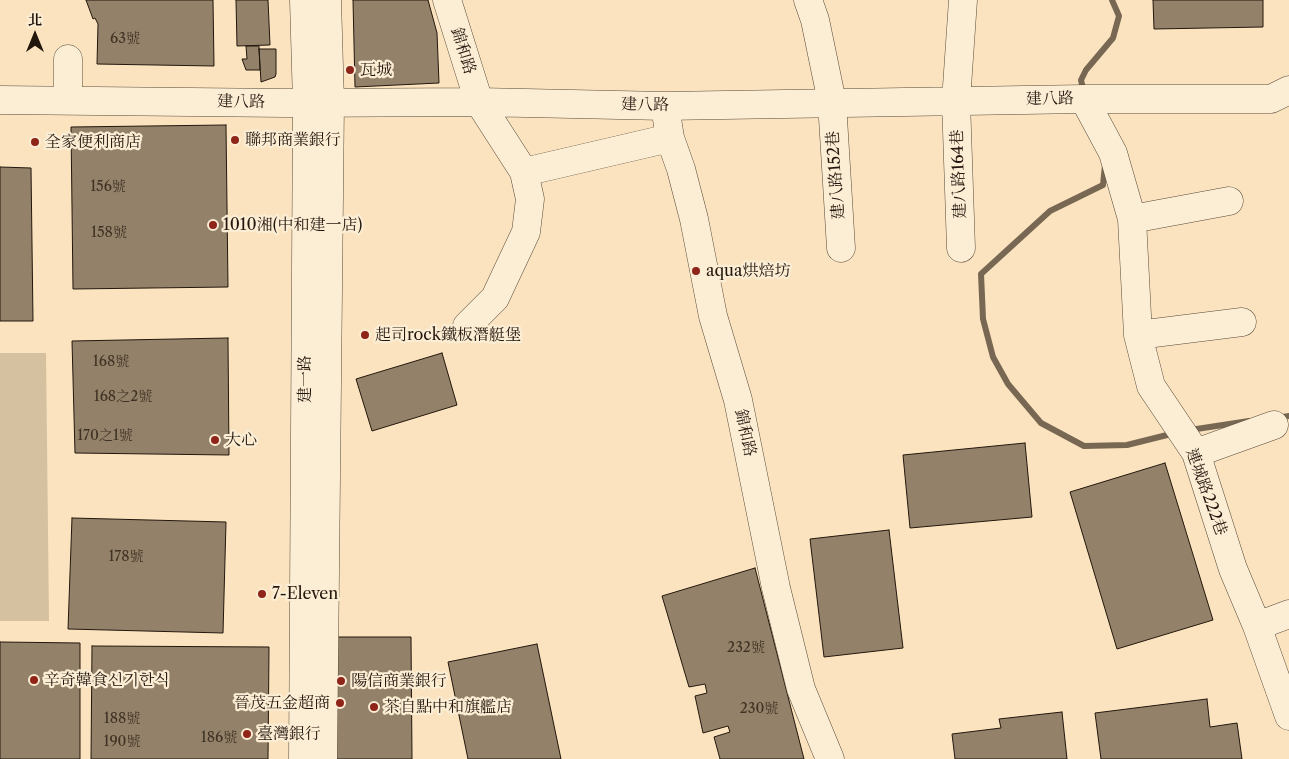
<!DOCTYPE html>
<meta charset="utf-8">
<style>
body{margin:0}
#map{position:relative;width:1289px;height:759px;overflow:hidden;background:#fae3be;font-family:"Libre Caslon Text","Noto Serif TC",serif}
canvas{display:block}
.north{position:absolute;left:10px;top:10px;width:50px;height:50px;-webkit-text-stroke:4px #fcedd5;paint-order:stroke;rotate:0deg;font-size:14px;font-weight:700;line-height:20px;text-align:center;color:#23170d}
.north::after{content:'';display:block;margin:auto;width:18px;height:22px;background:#23170d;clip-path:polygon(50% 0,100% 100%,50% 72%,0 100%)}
</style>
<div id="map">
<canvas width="1289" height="759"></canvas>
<div class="north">北</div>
</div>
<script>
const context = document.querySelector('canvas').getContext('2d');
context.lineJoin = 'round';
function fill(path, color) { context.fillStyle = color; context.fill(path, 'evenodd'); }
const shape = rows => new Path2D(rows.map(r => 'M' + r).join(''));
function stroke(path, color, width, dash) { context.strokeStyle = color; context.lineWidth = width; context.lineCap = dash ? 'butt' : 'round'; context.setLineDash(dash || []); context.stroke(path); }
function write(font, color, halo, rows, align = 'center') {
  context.font = font + ' "Libre Caslon Text","Noto Serif TC","Noto Serif KR",serif'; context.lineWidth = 4.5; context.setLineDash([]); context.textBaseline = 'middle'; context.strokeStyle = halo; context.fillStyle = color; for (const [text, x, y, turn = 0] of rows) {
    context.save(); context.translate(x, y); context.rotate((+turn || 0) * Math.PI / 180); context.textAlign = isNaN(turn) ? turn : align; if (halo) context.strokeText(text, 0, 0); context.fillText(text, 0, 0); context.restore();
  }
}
fill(shape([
 [0,353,46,353,49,621,0,621]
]), '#d5c0a0');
stroke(shape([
 [1084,93,1081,80,1086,70,1113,38,1119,16,1112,0],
 [1105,165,1103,185,1050,211,981,274,983,319,993,357,1008,384,1041,423,1084,446,1127,445,1175,433],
 [1277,418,1289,416],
 [1190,430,1249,421]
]), '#786853', 6);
const building = shape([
 [86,0,213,0,214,66,97,64,98,24,95,18,93,19,86,0],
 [236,0,268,0,270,45,237,46,236,0],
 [353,0,428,0,437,33,439,83,355,87,353,0],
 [1153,0,1263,0,1263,27,1154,29,1153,0],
 [246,46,259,46,260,70,246,70,242,59,247,59,246,46],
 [259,49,276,49,276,74,275,77,261,82,259,49],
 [226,125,228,287,73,289,71,127,226,125],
 [0,167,31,168,33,321,0,321,0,167],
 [228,338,229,455,75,453,72,341,228,338],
 [442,353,457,405,372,431,356,379,442,353],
 [1025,443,1032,517,910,528,903,455,1025,443],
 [1165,463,1213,620,1117,649,1070,492,1165,463],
 [72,518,226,522,223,633,68,629,72,518],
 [889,530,903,648,824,657,810,539,889,530],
 [755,568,804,759,720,759,714,737,730,732,728,726,703,733,695,696,707,693,705,684,689,687,662,596,755,568],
 [333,637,411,637,412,759,333,759,333,637],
 [0,642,80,643,80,759,0,759,0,642],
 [537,644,561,759,468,759,448,662,537,644],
 [92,646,269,647,268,759,91,759,92,646],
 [1207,699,1210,727,1237,723,1242,759,1101,759,1095,713,1207,699],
 [1062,712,1067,759,955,759,952,734,1001,728,999,719,1062,712]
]);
fill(building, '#938169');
stroke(building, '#23170d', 1);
const minor = shape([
 [447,0,479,102,524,172,530,199,526,232,510,266,495,298,467,326],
 [808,0,815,20,832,102,841,248],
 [68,59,68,100],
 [1084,99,1113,153,1132,219,1138,335,1151,386,1196,453,1233,569,1257,626,1289,716],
 [0,100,285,103,479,102,665,106,1084,99,1271,99,1289,90],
 [665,106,670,138,681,169,694,219,713,316,738,400,776,588,801,689,830,759],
 [524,172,670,138],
 [1132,219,1229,201],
 [961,248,956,101,963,0],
 [1138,335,1242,322],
 [1196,453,1274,425],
 [1257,626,1289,614],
 [303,759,307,103,304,0],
 [323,759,330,102,327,0]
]);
stroke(minor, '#594a39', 29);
stroke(minor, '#fcedd5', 28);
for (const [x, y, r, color] of [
 [350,70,5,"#8f2418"],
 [235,140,5,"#8f2418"],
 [35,142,5,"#8f2418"],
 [213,225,5,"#8f2418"],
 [696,271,5,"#8f2418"],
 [365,335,5,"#8f2418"],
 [215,440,5,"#8f2418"],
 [262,594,5,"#8f2418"],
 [34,680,5,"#8f2418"],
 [341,681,5,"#8f2418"],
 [340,703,5,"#8f2418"],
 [374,707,5,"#8f2418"],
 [247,734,5,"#8f2418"]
]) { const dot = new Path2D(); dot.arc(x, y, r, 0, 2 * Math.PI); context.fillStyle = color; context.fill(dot); stroke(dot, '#fcedd5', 2); }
write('14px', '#3f3224', null, [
 ["63號",125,39],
 ["156號",108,187],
 ["158號",109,233],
 ["168號",111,362],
 ["168之2號",123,397],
 ["170之1號",105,436],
 ["178號",126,557],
 ["232號",746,648],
 ["230號",759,709],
 ["188號",122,719],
 ["186號",219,738],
 ["190號",122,742]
]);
write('16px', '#23170d', '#fcedd5', [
 ["錦和路",463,51,73],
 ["建八路",1050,99,-1],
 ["建八路",241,102,1],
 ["建八路",645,105,1],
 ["建八路164巷",959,174,-92],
 ["建八路152巷",836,175,-94],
 ["建一路",305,379,-90],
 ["錦和路",745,433,78],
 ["連城路222巷",1206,492,70]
]);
write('16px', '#23170d', '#fcedd5', [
 ["瓦城",360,70],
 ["聯邦商業銀行",245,140],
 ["全家便利商店",45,142],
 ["1010湘(中和建一店)",223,225],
 ["aqua烘焙坊",706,271],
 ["起司rock鐵板潛艇堡",375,335],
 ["大心",225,440],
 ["7-Eleven",272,594],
 ["辛奇韓食신기한식",44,680],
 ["陽信商業銀行",351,681],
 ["晉茂五金超商",330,703,"right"],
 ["茶自點中和旗艦店",384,707],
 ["臺灣銀行",257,734]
], 'left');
</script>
